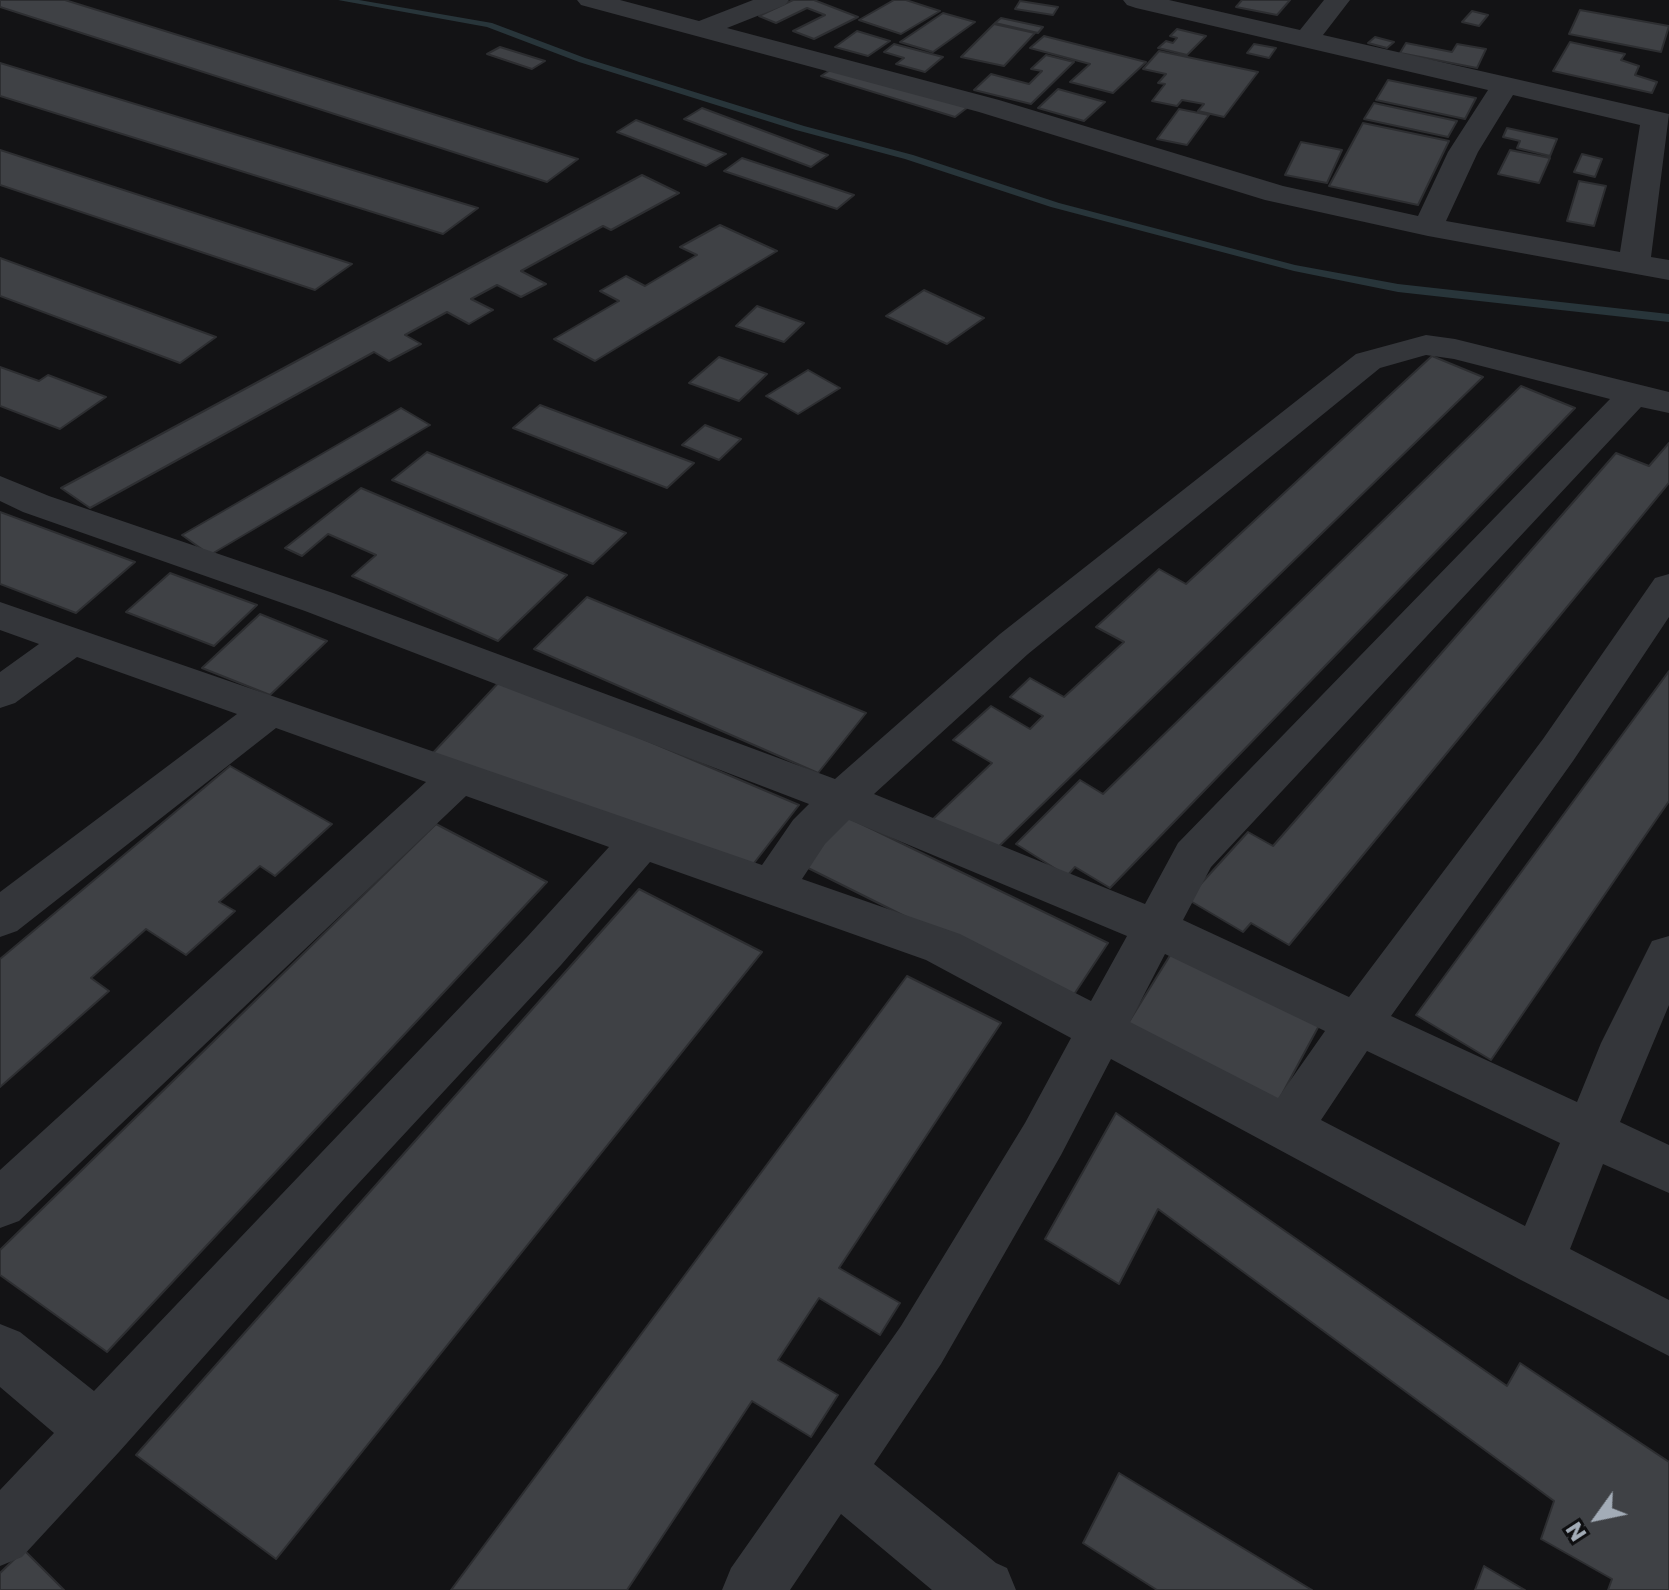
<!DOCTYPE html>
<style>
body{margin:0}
#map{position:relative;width:1669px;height:1590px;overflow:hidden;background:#131315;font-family:Poppins,sans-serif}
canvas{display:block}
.north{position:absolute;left:1557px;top:1478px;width:80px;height:80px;-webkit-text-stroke:6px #0e0e10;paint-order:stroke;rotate:237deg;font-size:22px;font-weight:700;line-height:32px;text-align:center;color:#a3acb7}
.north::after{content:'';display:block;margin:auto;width:28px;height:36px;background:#a3acb7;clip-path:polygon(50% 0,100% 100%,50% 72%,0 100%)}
</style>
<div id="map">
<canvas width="1669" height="1590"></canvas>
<div class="north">N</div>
</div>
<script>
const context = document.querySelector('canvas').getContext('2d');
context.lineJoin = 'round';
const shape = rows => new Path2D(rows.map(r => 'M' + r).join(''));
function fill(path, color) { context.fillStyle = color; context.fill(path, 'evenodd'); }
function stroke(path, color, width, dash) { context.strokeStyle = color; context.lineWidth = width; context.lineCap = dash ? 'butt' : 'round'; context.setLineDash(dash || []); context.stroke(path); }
fill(shape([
 [338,0,359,0,492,23,585,58,804,126,913,155,1059,203,1295,265,1398,284,1669,314,1669,322,1398,292,1294,271,1051,207,905,159,796,130,579,62,487,27,338,0]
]), '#28353a');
const building = shape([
 [0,0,65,0,578,159,547,182,0,7,0,0],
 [793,0,814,0,858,17,814,39,793,31,825,15,807,8,776,23,759,16,793,0],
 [894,0,906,0,940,11,901,34,859,20,894,0],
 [1242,0,1290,0,1277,15,1236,7,1242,0],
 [1020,1,1058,7,1053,15,1015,9,1020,1],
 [1580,10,1669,26,1661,52,1569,34,1580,10],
 [1472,11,1488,15,1479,26,1462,22,1472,11],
 [943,13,975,22,933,52,900,42,943,13],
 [1001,18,1043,27,1038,33,995,23,1001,18],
 [994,24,1035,33,1004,66,961,57,994,24],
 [1177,29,1206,36,1187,55,1158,48,1166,41,1173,43,1177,38,1170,36,1177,29],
 [857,31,890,41,868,56,835,47,857,31],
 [1044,36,1146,62,1113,93,1070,82,1090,64,1030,48,1044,36],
 [1375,37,1394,42,1387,48,1368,43,1375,37],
 [1570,42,1625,54,1621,60,1639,66,1635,75,1657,82,1652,93,1553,71,1570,42],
 [1406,43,1452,52,1457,44,1486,49,1477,68,1400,53,1406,43],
 [894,44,943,57,925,72,896,64,904,58,884,52,894,44],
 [1254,44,1276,48,1269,58,1247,53,1254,44],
 [500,47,545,61,532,69,487,54,500,47],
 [1159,51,1258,72,1224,117,1198,111,1204,104,1182,100,1177,106,1152,101,1165,84,1158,83,1166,74,1143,69,1159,51],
 [1046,55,1074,62,1031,104,974,90,991,74,1029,84,1042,71,1031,69,1046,55],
 [0,63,478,208,443,234,0,96,0,63],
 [835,67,968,107,955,117,821,76,835,67],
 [1388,80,1476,98,1465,119,1376,100,1388,80],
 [1058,89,1105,102,1084,121,1038,108,1058,89],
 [1374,103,1457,121,1448,137,1364,119,1374,103],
 [702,108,828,155,811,167,684,119,702,108],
 [1179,109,1209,115,1187,145,1157,139,1179,109],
 [636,120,726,154,706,166,617,132,636,120],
 [1363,123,1449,141,1418,205,1329,186,1363,123],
 [1507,128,1557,139,1550,156,1517,148,1520,141,1503,137,1507,128],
 [1301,142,1342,150,1327,183,1285,175,1301,142],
 [0,150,352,264,315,290,0,185,0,150],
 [1510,150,1550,158,1539,183,1498,174,1510,150],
 [1582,154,1602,159,1595,177,1574,172,1582,154],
 [742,158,854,195,837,209,724,171,742,158],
 [642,175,679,193,611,230,603,226,521,271,546,284,521,297,497,285,471,299,493,310,469,324,447,312,405,335,421,344,389,361,374,352,90,508,61,488,642,175],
 [1579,181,1606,186,1594,226,1567,221,1579,181],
 [720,225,777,251,595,361,554,339,619,301,600,291,626,276,645,286,697,255,680,247,720,225],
 [0,258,216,337,180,363,0,296,0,258],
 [924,290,984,318,947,344,886,316,924,290],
 [757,306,804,323,784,342,736,326,757,306],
 [1432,356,1483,377,991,854,933,819,992,763,953,740,991,706,1030,729,1043,716,1010,697,1030,678,1064,697,1124,642,1096,627,1159,569,1186,584,1432,356],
 [719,357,767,374,739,401,689,383,719,357],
 [0,367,39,381,48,375,106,397,60,429,0,406,0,367],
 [808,370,840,388,798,414,766,396,808,370],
 [1521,386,1575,408,1110,888,1075,867,1067,876,1016,844,1080,780,1103,794,1521,386],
 [540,405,694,463,667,488,513,428,540,405],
 [401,408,430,425,210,555,182,535,401,408],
 [705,425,741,439,719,460,682,445,705,425],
 [1669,443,1669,483,1289,945,1251,923,1243,932,1187,899,1248,832,1273,846,1616,453,1649,466,1669,443],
 [427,452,626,533,593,564,392,480,427,452],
 [361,488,567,575,498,641,352,576,376,555,328,534,302,556,285,548,361,488],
 [0,512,135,562,76,613,0,584,0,512],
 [170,573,257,605,214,646,126,612,170,573],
 [587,597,866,713,818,773,534,649,587,597],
 [260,614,327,641,270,695,202,668,260,614],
 [1669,671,1669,801,1491,1060,1416,1015,1669,671],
 [502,679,799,805,751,867,431,755,502,679],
 [230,766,332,824,275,876,260,866,219,902,235,911,186,955,146,929,91,978,109,991,0,1087,0,959,230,766],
 [845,816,1108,943,1071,999,804,866,845,816],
 [436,824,547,882,107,1352,0,1275,0,1250,436,824],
 [639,889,762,952,276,1559,136,1455,639,889],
 [1174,949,1322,1020,1274,1109,1122,1033,1174,949],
 [907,976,1001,1023,839,1268,900,1303,880,1335,819,1298,778,1360,838,1395,811,1437,752,1401,627,1590,451,1590,907,976],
 [1116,1113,1507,1386,1520,1363,1669,1462,1669,1590,1608,1590,1612,1579,1541,1539,1554,1501,1158,1209,1119,1284,1045,1239,1116,1113],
 [1119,1473,1312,1590,1157,1590,1083,1543,1119,1473],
 [24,1550,64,1590,0,1590,0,1573,24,1550],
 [1484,1566,1525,1590,1475,1590,1484,1566]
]);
fill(building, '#3f4145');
stroke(building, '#2d2e31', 2);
fill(shape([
 [577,0,620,0,699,21,753,0,789,0,785,5,727,28,999,100,1283,186,1418,216,1448,152,1488,90,1136,8,1127,5,1123,0,1169,0,1300,30,1324,0,1350,0,1323,35,1669,114,1651,257,1669,260,1669,280,1428,236,1265,200,979,112,581,5,577,0],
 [1513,95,1640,125,1620,252,1446,221,1478,152,1513,95],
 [1426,335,1455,339,1669,392,1669,413,1641,407,1211,867,1183,920,1349,997,1543,739,1655,578,1669,574,1669,617,1573,761,1391,1016,1577,1102,1601,1043,1652,941,1669,936,1669,1005,1620,1122,1669,1145,1669,1193,1603,1164,1570,1249,1669,1300,1669,1356,1519,1279,1111,1059,1061,1155,941,1364,874,1464,996,1563,1007,1568,1016,1590,932,1590,841,1514,790,1590,722,1590,731,1568,901,1326,1025,1123,1071,1038,926,960,650,862,561,965,344,1199,119,1452,22,1557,0,1566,0,1490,54,1433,0,1387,0,1324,20,1332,94,1391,527,937,609,847,466,796,19,1221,0,1228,0,1170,426,782,276,728,17,931,0,937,0,892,237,714,77,657,15,703,0,708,0,672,39,644,0,630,0,602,762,865,793,820,809,804,305,611,23,512,0,501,0,476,49,496,333,593,835,779,1000,634,1356,354,1426,335],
 [1426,355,1454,359,1610,399,1178,843,1145,904,874,794,1028,654,1380,368,1426,355],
 [849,820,1127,936,1091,1001,960,934,802,879,825,844,849,820],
 [1165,954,1325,1031,1278,1098,1130,1022,1165,954],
 [1367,1051,1560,1143,1525,1226,1321,1120,1367,1051]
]), '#34363a');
</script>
